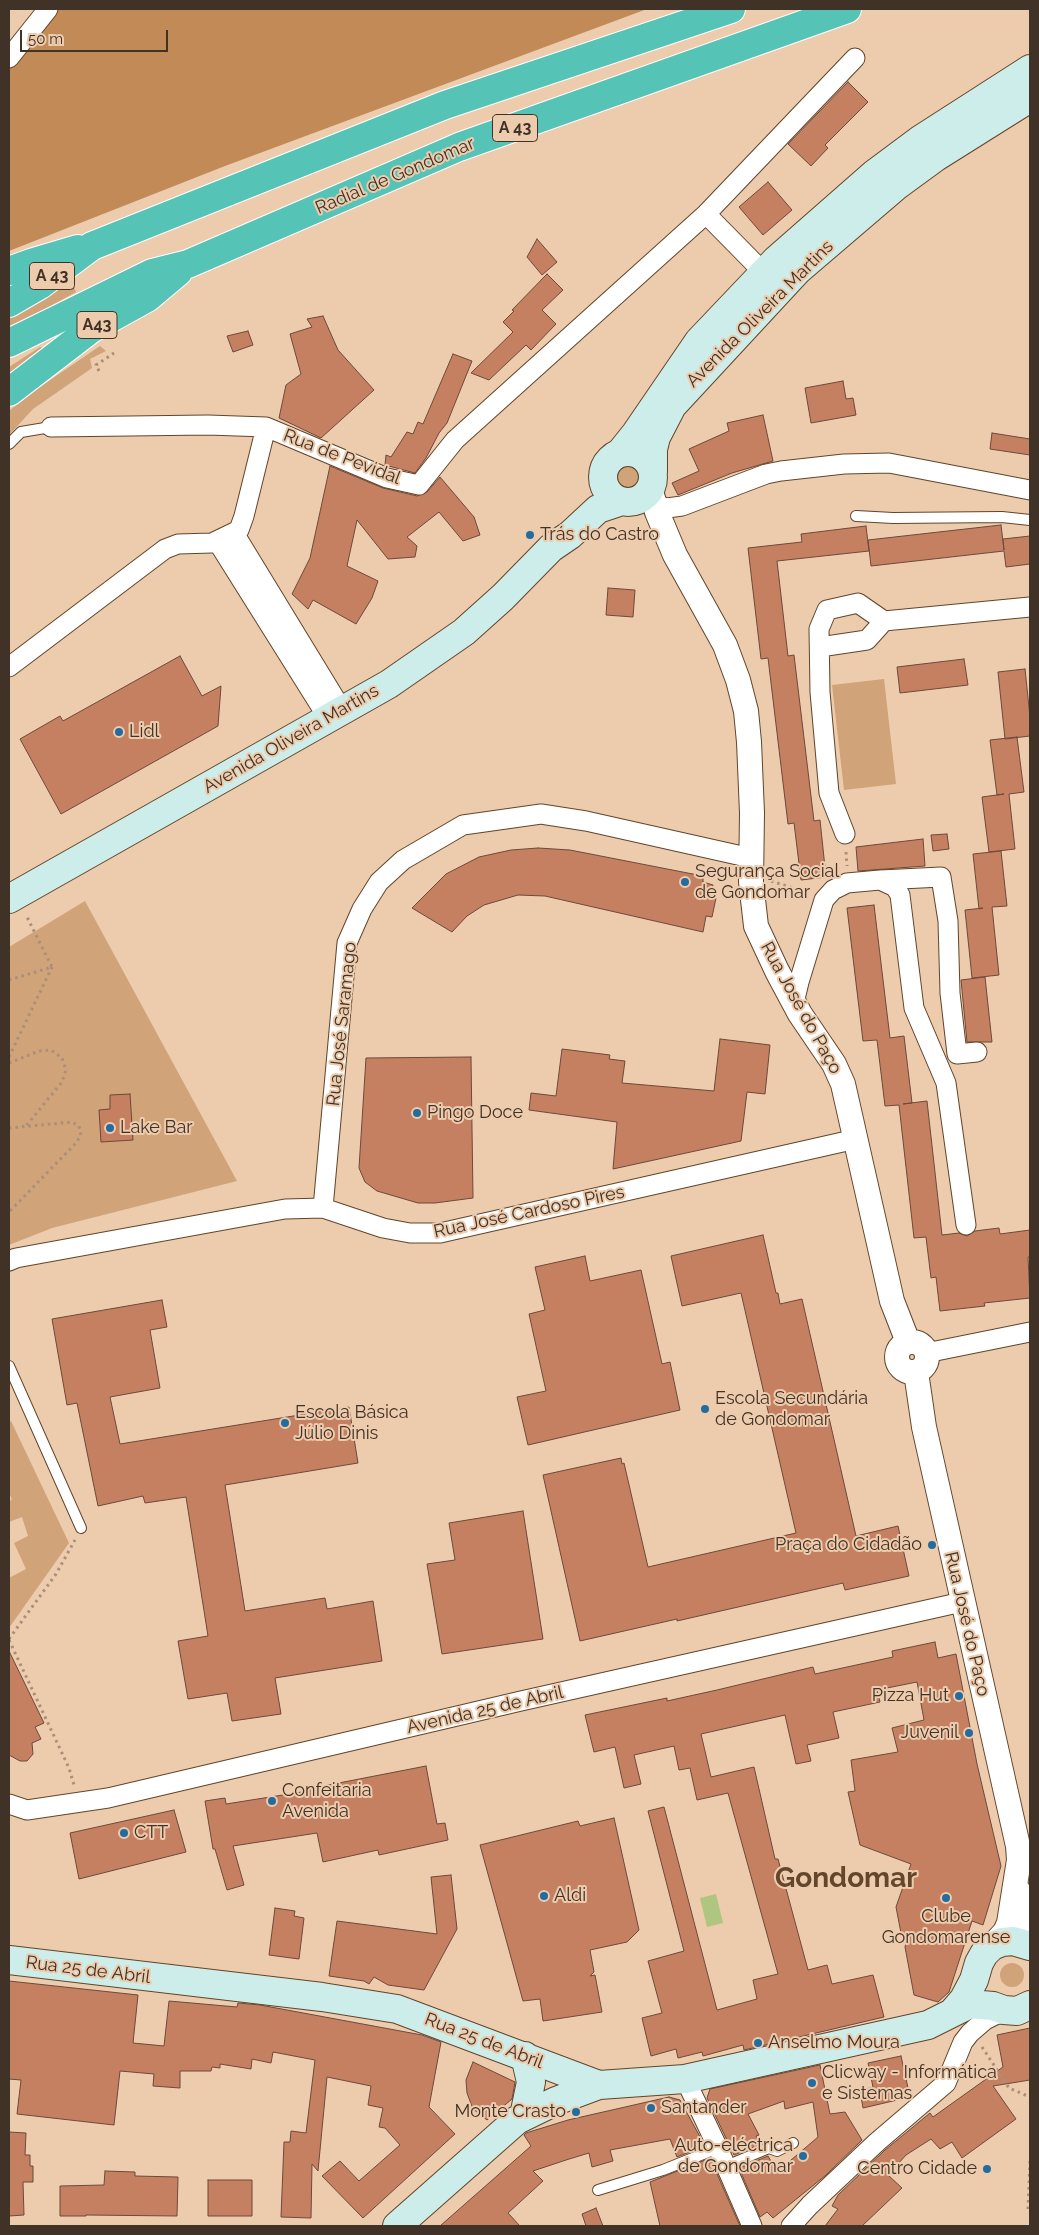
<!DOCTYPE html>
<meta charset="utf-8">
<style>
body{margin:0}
#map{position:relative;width:1039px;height:2235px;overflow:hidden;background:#edcbad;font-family:Raleway,sans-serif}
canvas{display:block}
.frame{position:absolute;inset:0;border:10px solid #403227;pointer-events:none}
.scale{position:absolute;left:20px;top:30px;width:148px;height:22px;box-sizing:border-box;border:2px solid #403227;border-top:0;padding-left:6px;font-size:15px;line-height:18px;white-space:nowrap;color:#403227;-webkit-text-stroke:4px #edcbad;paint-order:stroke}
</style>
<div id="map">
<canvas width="1039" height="2235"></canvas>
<div class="frame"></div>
<div class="scale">50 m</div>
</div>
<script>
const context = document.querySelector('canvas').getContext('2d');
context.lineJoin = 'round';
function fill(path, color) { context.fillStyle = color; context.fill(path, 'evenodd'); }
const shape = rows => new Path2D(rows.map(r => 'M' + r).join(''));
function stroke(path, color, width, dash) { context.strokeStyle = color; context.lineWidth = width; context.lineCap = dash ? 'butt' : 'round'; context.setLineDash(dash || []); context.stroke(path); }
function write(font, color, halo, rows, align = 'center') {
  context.font = font + ' Raleway,sans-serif'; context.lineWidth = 4; context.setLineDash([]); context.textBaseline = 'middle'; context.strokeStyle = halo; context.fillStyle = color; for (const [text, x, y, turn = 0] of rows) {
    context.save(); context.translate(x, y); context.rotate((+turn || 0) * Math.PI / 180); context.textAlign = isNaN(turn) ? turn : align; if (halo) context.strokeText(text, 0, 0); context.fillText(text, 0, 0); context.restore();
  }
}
fill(shape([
 [70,279,76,292,9,329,9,315],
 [100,346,106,351,90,359,92,368,33,409,9,435,9,411,31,393],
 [40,347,51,350,9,382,9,367],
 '614 477a14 14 0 1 1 28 0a14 14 0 1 1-28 0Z',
 [884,679,896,784,844,790,832,685],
 [85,901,237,1181,52,1228,9,1245,9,947],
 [11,1421,69,1543,9,1628,9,1578,26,1569,14,1543,28,1536,22,1517,9,1522,9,1502,12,1499,9,1493,9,1422],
 '1000 1975a12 12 0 1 1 24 0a12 12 0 1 1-24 0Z'
]), '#d0a379');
fill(shape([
 [53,9,647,9,225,166,9,251,9,65]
]), '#c28a56');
fill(shape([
 [716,1894,723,1923,707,1927,700,1898]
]), '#aec680');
const building = shape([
 [848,82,868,102,825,145,828,148,811,166,788,144,848,82],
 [768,182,792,210,763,235,739,207,768,182],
 [537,239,557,262,542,275,527,257,537,239],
 [547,274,563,290,542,310,556,324,531,350,526,345,489,380,471,373,513,332,503,322,514,311,512,310,547,274],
 [323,316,338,350,374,390,321,438,279,418,286,385,301,374,290,334,312,327,307,319,323,316],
 [248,331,253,345,233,352,227,336,248,331],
 [453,354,472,361,447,423,439,433,426,458,415,473,385,465,386,455,391,457,407,432,413,434,418,422,423,424,453,354],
 [843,381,846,399,853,398,856,415,811,423,805,388,843,381],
 [763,415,773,461,732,473,678,495,672,483,699,471,689,449,729,431,727,423,763,415],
 [992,433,1030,439,1030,455,990,449,992,433],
 [330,466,383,488,417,496,427,492,440,477,474,517,480,535,463,541,439,512,407,537,417,546,415,557,388,559,357,520,347,566,378,581,372,598,356,624,313,600,308,609,292,594,310,558,330,466],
 [1001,525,1004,550,1003,539,1030,536,1030,564,1006,567,1004,551,871,566,868,540,1001,525],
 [866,526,869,551,777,561,788,656,794,655,814,821,820,820,826,877,801,880,794,823,788,824,768,658,761,659,748,548,802,542,801,534,866,526],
 [608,588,635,590,633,617,606,615,608,588],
 [180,656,202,696,221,686,218,726,61,814,20,739,60,716,63,721,180,656],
 [964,659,968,685,900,693,897,667,964,659],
 [1025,669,1030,717,1030,736,1005,739,998,672,1025,669],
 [1017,737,1024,792,1009,794,1015,849,989,852,982,797,1004,794,997,795,990,740,1017,737],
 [947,834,949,849,933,851,931,835,947,834],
 [923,839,925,866,858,871,856,847,923,839],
 [538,848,570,850,703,876,703,882,713,885,711,896,716,898,712,917,706,916,703,932,545,896,518,895,484,905,467,916,452,932,412,908,446,874,479,857,511,850,538,848],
 [1001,851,1007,906,992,907,999,975,972,978,965,910,983,908,979,909,973,854,1001,851],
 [874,905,890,1038,904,1036,912,1103,903,1104,927,1101,942,1235,959,1233,967,1236,975,1231,999,1228,1000,1234,1030,1230,1030,1257,1028,1257,1030,1298,984,1303,985,1306,940,1311,936,1277,931,1278,926,1237,914,1238,899,1105,885,1106,877,1040,863,1041,847,908,874,905],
 [985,977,992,1042,967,1042,961,980,985,977],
 [720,1039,770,1045,765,1094,747,1092,741,1141,613,1169,617,1122,529,1110,531,1093,556,1096,562,1049,610,1055,609,1059,625,1061,622,1083,714,1091,720,1039],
 [471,1057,473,1198,435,1203,418,1203,377,1191,365,1182,359,1168,366,1058,471,1057],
 [130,1094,133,1140,101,1142,99,1110,110,1109,110,1095,130,1094],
 [763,1235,776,1293,778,1293,780,1304,802,1299,856,1536,898,1526,909,1576,845,1590,843,1583,677,1621,677,1619,580,1641,543,1475,621,1458,622,1464,624,1463,648,1567,796,1533,741,1293,682,1306,671,1256,763,1235],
 [585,1256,590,1281,641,1270,662,1364,670,1362,680,1410,528,1445,517,1397,546,1391,529,1314,545,1310,535,1267,585,1256],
 [162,1300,167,1327,150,1330,160,1388,110,1397,120,1444,349,1407,358,1463,225,1485,245,1611,325,1598,327,1609,373,1601,382,1661,275,1678,281,1714,232,1721,227,1693,188,1699,178,1641,208,1636,186,1497,145,1503,143,1496,98,1506,77,1403,67,1405,52,1319,162,1300],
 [523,1511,543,1639,442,1654,427,1564,455,1560,449,1523,523,1511],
 [935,1642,938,1658,956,1654,977,1764,1001,1866,983,1925,972,1921,949,1992,938,2002,914,1995,905,1947,908,1935,901,1933,896,1907,911,1864,860,1845,848,1792,855,1791,851,1760,898,1752,892,1728,924,1720,917,1682,877,1690,880,1702,833,1712,839,1738,807,1745,811,1761,796,1764,785,1715,701,1734,711,1777,754,1767,775,1859,778,1859,808,1970,827,1965,832,1984,873,1975,884,2017,744,2050,743,2045,703,2056,702,2052,678,2058,676,2049,651,2056,642,2018,662,2013,648,1961,684,1951,648,1811,664,1807,717,2010,757,1999,753,1980,778,1974,728,1793,697,1800,690,1768,679,1770,674,1746,634,1755,641,1784,624,1788,615,1747,594,1752,585,1715,667,1698,667,1701,717,1690,813,1667,815,1674,893,1657,892,1651,935,1642],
 [9,1651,44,1723,35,1727,41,1739,32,1743,33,1754,27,1761,20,1761,9,1755,9,1651],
 [426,1766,437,1824,445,1823,448,1840,379,1855,378,1850,323,1862,317,1833,233,1846,244,1885,227,1890,215,1849,213,1849,205,1801,225,1798,226,1804,308,1791,308,1789,426,1766],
 [174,1810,186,1852,79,1879,70,1833,174,1810],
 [614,1818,639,1930,627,1942,590,1950,594,1972,590,1976,595,1975,602,2012,543,2021,540,1999,523,2001,480,1845,578,1821,580,1826,614,1818],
 [451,1875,457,1929,424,1990,388,1985,374,1977,369,1984,364,1981,329,1976,337,1921,437,1934,431,1877,451,1875],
 [275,1908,295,1911,294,1916,304,1918,299,1959,269,1955,275,1908],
 [9,1981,138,1995,133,2043,164,2046,169,2001,237,2007,238,2003,260,2005,422,2035,441,2042,429,2107,455,2134,363,2218,322,2176,340,2161,359,2181,400,2145,385,2128,379,2127,383,2108,368,2105,371,2086,327,2077,318,2171,312,2164,311,2218,281,2217,284,2142,290,2142,291,2131,306,2133,315,2060,273,2052,271,2063,252,2059,251,2069,220,2064,220,2068,212,2067,211,2071,180,2071,180,2088,153,2086,154,2074,120,2071,114,2125,17,2114,21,2080,9,2079,9,1981],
 [1030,2028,1030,2080,993,2086,1016,2119,962,2158,952,2142,940,2149,931,2139,906,2155,888,2175,902,2188,862,2226,825,2226,838,2209,832,2206,838,2195,885,2150,930,2113,933,2117,1003,2067,997,2035,1030,2028],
 [901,2056,910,2097,863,2108,860,2091,873,2087,868,2063,901,2056],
 [473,2062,515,2082,512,2099,487,2120,473,2109,467,2093,466,2080,473,2062],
 [820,2065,830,2114,845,2112,862,2140,826,2175,773,2218,767,2212,760,2217,739,2168,768,2156,777,2172,818,2137,813,2102,785,2109,784,2101,748,2114,759,2135,756,2136,761,2144,734,2155,707,2098,710,2089,820,2065],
 [669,2097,680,2100,705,2146,677,2157,670,2139,610,2150,613,2161,592,2167,589,2153,566,2160,533,2171,543,2181,508,2213,520,2226,440,2226,531,2146,524,2135,526,2133,568,2120,669,2097],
 [9,2132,26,2133,25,2155,30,2155,30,2166,33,2166,33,2182,23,2182,24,2215,9,2216,9,2132],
 [710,2158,740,2226,660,2226,650,2182,710,2158],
 [105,2171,135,2172,135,2176,178,2177,177,2216,86,2215,86,2216,60,2216,60,2186,104,2185,105,2171],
 [208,2180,252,2180,252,2216,208,2216,208,2180],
 [596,2208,603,2226,586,2226,582,2214,596,2208]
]);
fill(building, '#c58062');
stroke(building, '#6d493a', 1);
const service = shape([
 [9,444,21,432,51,427],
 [856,516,893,518,1002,517,1030,520],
 [9,1366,81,1528],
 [726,2166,769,2148,777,2151,793,2143],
 [598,2190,663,2170,718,2148]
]);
const minor = shape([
 [9,58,48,9],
 [706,214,771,280],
 [51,427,208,425,266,427,387,478,419,485,455,440,706,214,855,58],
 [654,504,667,508,682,506,766,474,781,471,844,464,889,463,1030,490],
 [234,533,342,710],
 [217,541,328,718],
 [820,647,867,640,884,621],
 [9,667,165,549,178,544,212,543,239,530,244,516,266,427],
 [845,834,829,793,820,692,819,629,827,610,858,603,884,621,1030,607],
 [881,880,941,877,948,921,950,993,957,1054,977,1052],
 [794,1003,799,982,824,900,833,890,847,883,880,880,895,887,900,895,914,1008,946,1083,966,1225],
 [323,1208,347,943,362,909,379,882,403,860,463,825,541,814,586,821,751,858],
 [9,1261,16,1258,285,1209,323,1208,383,1228,410,1233,440,1233,856,1139],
 [926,1353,1030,1332],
 [9,1804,27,1810,108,1798,521,1701,962,1602],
 [685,2079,718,2148,752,2226],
 [791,2226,810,2205,877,2142,946,2083,963,2042,970,2033,985,2020,995,2015,1010,2012]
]);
const tertiary = shape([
 [650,488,657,512,675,555,725,645,738,680,746,711,749,742,752,813,751,882,756,926,777,971,800,1014,834,1064,843,1084,892,1301,908,1342],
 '897 1357a15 15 0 1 1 30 0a15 15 0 1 1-30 0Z',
 [916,1372,924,1427,1018,1846,1019,1860,1009,1923,1005,1932,992,1946],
 [1018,1890,1030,1930]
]);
const secondary = shape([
 '603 477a25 25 0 1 1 50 0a25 25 0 1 1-50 0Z',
 [620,453,636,433,699,341,776,260,874,174,921,139,1030,69],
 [653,472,653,449,656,437,672,406,798,270,895,187,936,157,1030,98],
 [9,899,389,684,464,632,503,597,551,548,570,535,598,509,622,501],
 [9,1960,322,1997,397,2009,599,2085,685,2079,928,2025,970,2004,993,2006,1004,2010,1017,2011,1030,2005],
 [952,2013,964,1999,974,1980,979,1963,984,1954,992,1946,1002,1942,1013,1941,1030,1946],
 [524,2116,531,2082,525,2056],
 [397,2226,517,2120,556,2101,599,2085]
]);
const motorway = shape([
 [9,271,31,263,78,249],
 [9,303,40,285,92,246,445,105,731,9],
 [9,343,152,273,188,264,459,147,847,9],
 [9,392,91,329,147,298,178,272]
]);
stroke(service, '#61452a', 12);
stroke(minor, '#61452a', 21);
stroke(tertiary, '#61452a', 26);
stroke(secondary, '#61452a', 30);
stroke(motorway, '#fff', 30);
stroke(shape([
 [99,371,96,365,114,353],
 [846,852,847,866],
 [771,881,808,893],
 [9,980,52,967,27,917],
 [9,1057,52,967],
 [9,1063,39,1051,51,1050,62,1058,66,1070,62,1082,26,1126],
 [9,1128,72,1122,79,1126,81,1135,76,1143,9,1212],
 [9,1639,56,1574,75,1540],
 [9,1640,69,1768,74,1785],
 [982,2047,1009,2088,1030,2097],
 [1030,2161,1028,2209,1030,2212]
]), '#a98f79', 3, [2.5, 4]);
stroke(service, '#fff', 10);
stroke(minor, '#fff', 19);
stroke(tertiary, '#fff', 24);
stroke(secondary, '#ccede9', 28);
stroke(motorway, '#55c3b5', 28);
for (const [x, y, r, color] of [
 [530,535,5,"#226c9f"],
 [119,732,5,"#226c9f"],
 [685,882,5,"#226c9f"],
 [417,1113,5,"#226c9f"],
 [110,1128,5,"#226c9f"],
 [705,1409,5,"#226c9f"],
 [285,1423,5,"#226c9f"],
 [932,1545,5,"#226c9f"],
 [959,1696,5,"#226c9f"],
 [969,1733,5,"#226c9f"],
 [272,1801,5,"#226c9f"],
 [124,1833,5,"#226c9f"],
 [544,1896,5,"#226c9f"],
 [946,1898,5,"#226c9f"],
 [758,2043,5,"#226c9f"],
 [812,2083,5,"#226c9f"],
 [651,2108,5,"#226c9f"],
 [576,2112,5,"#226c9f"],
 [803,2156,5,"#226c9f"],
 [987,2169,5,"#226c9f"]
]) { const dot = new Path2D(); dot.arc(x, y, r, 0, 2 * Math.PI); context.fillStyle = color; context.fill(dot); stroke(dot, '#edcbad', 2); }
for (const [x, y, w] of [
 [515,128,45],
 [52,276,45],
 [97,325,40]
]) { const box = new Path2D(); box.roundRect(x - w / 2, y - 13.5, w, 27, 4); context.fillStyle = '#edcbad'; context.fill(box); stroke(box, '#403227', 1); }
write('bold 16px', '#403227', null, [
 ["A 43",515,128],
 ["A 43",52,276],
 ["A43",97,325]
]);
write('18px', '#403227', '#edcbad', [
 ["Radial de Gondomar",395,176,-23],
 ["Avenida Oliveira Martins",760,314,-45],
 ["Rua de Pevidal",342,457,21],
 ["Avenida Oliveira Martins",291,739,-30],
 ["Rua José do Paço",801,1008,61],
 ["Rua José Saramago",342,1024,-84],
 ["Rua José Cardoso Pires",529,1212,-12],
 ["Rua José do Paço",967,1624,77],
 ["Avenida 25 de Abril",485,1710,-13],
 ["Rua 25 de Abril",88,1970,7],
 ["Rua 25 de Abril",484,2041,21]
]);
write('18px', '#403227', '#edcbad', [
 ["Trás do Castro",540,535],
 ["Lidl",129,732],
 ["Segurança Social",695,872],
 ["de Gondomar",695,893],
 ["Pingo Doce",427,1113],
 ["Lake Bar",120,1128],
 ["Escola Secundária",715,1399],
 ["de Gondomar",715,1420],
 ["Escola Básica",295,1413],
 ["Júlio Dinis",295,1434],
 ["Praça do Cidadão",922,1545,"right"],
 ["Pizza Hut",949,1696,"right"],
 ["Juvenil",959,1733,"right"],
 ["Confeitaria",282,1791],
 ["Avenida",282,1812],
 ["CTT",134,1833],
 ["Aldi",554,1896],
 ["Clube",946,1917,"center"],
 ["Gondomarense",946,1938,"center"],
 ["Anselmo Moura",768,2043],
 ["Clicway - Informática",822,2073],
 ["e Sistemas",822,2094],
 ["Santander",661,2108],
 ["Monte Crasto",566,2112,"right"],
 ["Auto-eléctrica",793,2146,"right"],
 ["de Gondomar",793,2167,"right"],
 ["Centro Cidade",977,2169,"right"]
], 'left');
write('bold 28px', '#63472d', '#edcbad', [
 ["Gondomar",846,1879]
]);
</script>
